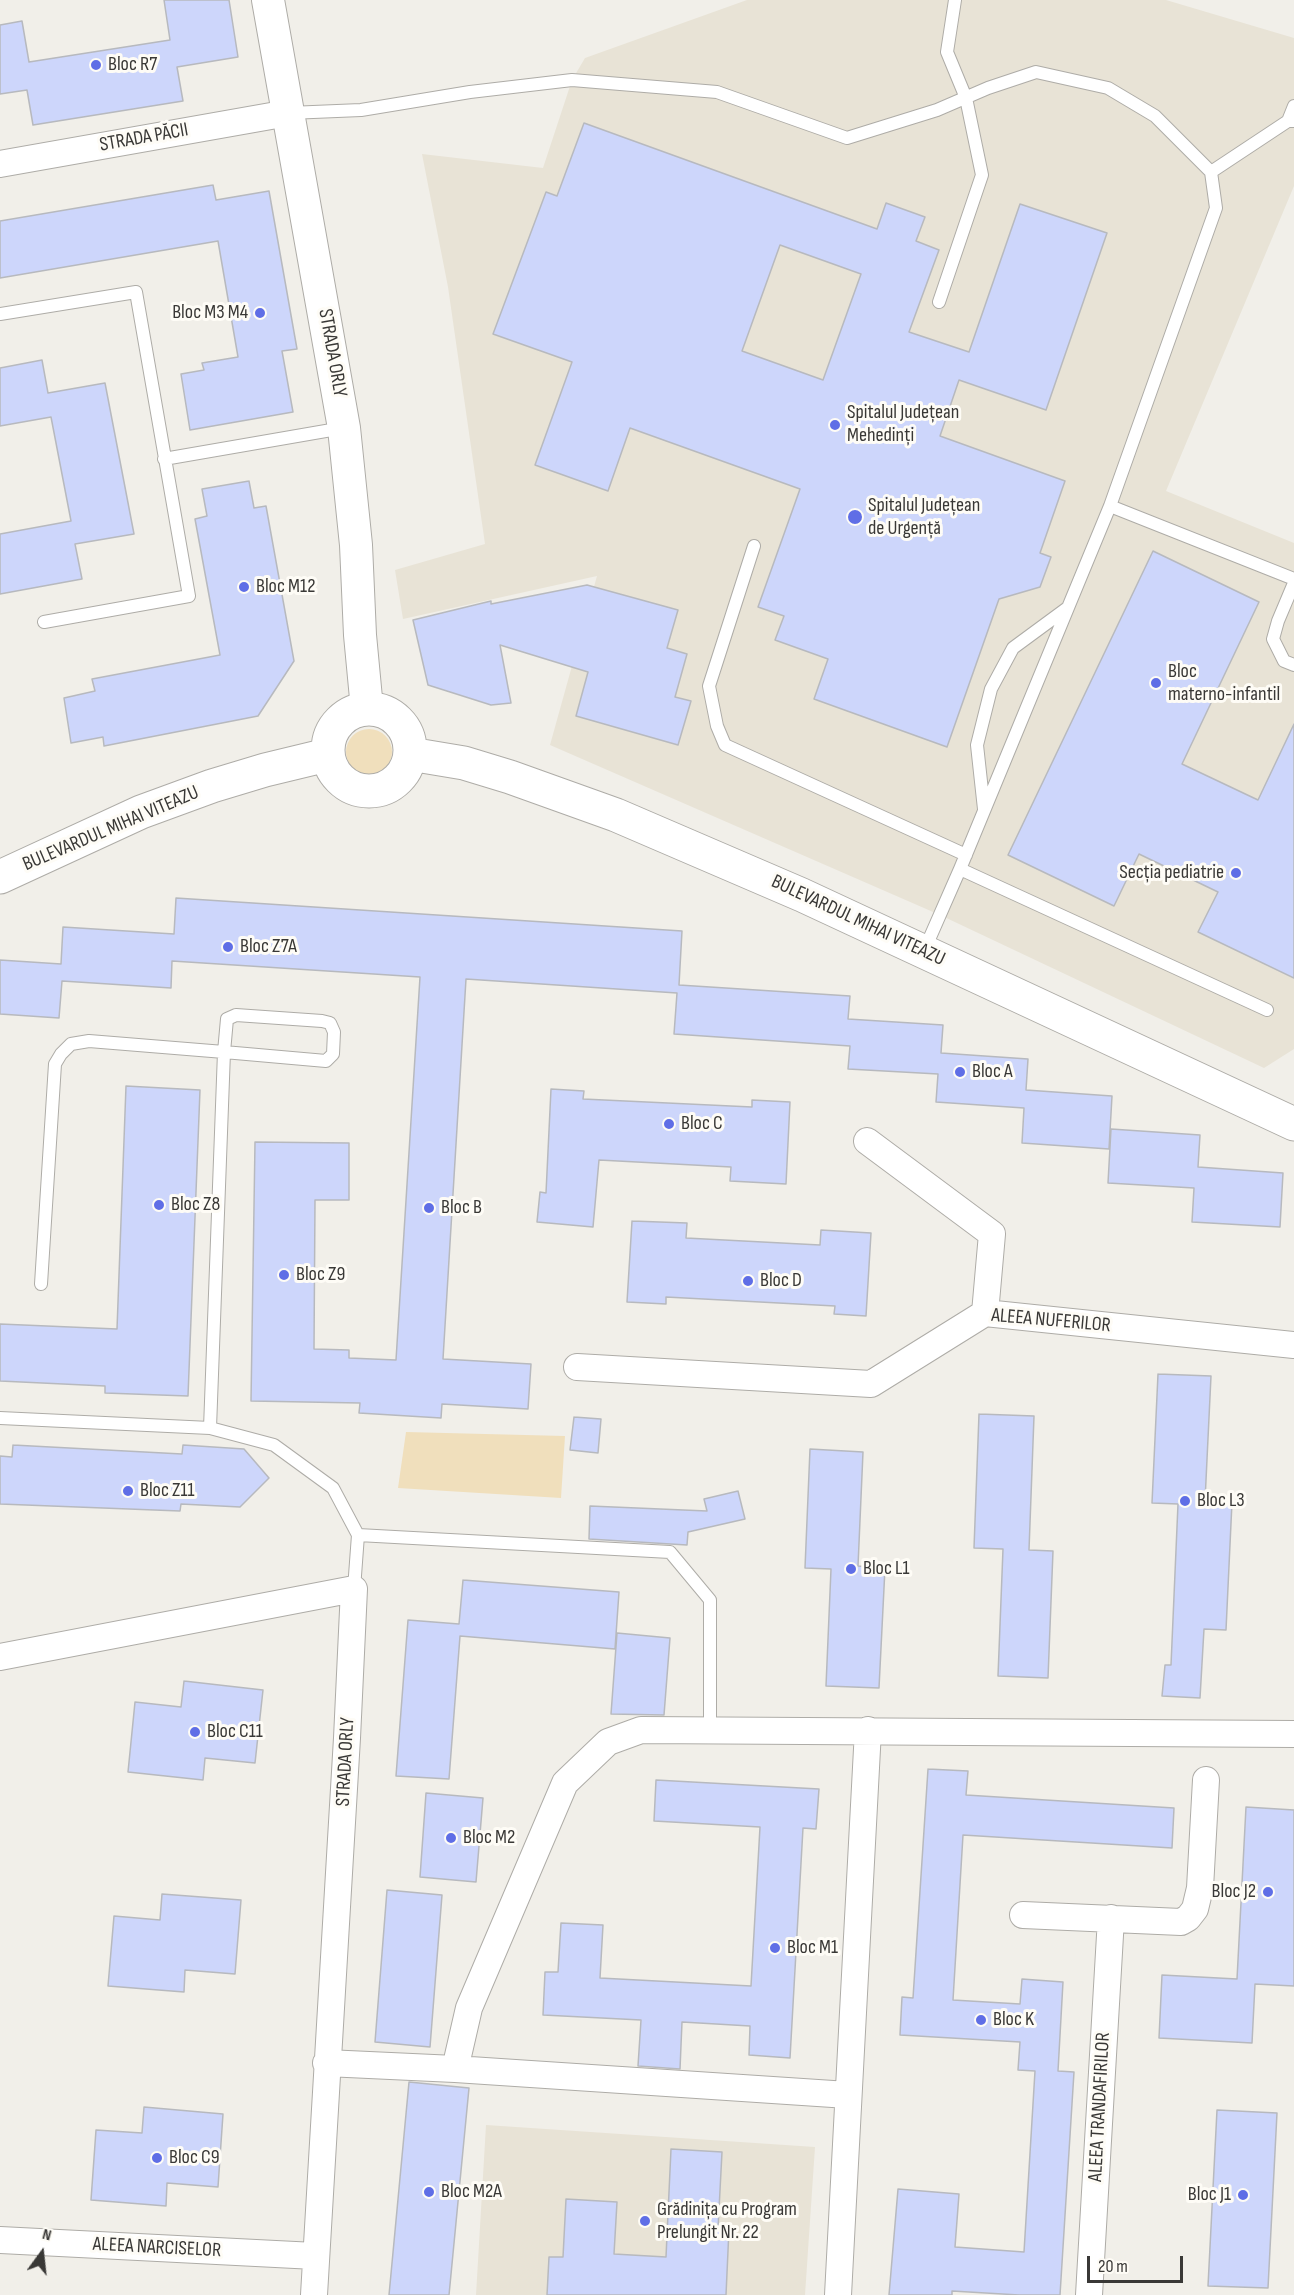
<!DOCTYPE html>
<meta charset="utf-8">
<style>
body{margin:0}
#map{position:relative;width:1294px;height:2295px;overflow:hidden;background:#f1efe9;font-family:"Sofia Sans Condensed",sans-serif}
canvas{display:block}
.north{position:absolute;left:12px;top:2223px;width:60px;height:60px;-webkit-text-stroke:4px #fefcf6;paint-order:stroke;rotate:15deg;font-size:16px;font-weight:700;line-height:24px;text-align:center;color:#393836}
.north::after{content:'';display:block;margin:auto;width:21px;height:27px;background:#393836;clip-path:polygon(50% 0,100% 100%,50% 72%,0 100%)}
.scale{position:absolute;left:1087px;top:2256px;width:96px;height:27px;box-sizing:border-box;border:3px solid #393836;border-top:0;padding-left:8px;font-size:18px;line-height:21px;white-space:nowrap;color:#393836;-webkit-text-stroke:4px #fefcf6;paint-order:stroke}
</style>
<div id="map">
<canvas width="1294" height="2295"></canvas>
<div class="north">N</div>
<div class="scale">20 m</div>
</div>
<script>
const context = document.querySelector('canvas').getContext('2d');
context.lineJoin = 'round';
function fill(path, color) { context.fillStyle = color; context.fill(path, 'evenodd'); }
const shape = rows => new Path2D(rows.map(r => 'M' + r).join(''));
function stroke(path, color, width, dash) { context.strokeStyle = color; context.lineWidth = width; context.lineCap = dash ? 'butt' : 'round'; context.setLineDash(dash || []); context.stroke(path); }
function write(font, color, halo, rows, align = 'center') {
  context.font = font + ' "Sofia Sans Condensed",sans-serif'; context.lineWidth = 6; context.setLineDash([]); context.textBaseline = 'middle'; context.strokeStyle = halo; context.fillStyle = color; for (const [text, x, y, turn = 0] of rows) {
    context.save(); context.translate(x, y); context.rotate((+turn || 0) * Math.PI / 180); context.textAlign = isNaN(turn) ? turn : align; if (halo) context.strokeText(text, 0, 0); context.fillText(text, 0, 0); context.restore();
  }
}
fill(shape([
 [747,0,1166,0,1294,38,1294,186,1166,491,1294,543,1294,1049,1264,1068,940,915,550,745,597,576,403,619,395,570,485,544,448,287,422,154,543,168,572,80,585,58],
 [486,2125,815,2147,805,2295,476,2295]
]), '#e8e3d6');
fill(shape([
 '346 752a23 23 0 1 1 46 0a23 23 0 1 1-46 0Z',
 [406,1432,565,1436,561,1498,398,1488]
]), '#f0dfbc');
const building = shape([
 [164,0,229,0,238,57,177,67,183,101,33,125,27,90,0,94,0,25,22,21,29,62,170,40,164,0],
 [584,123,877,229,886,203,925,217,916,241,939,250,909,332,969,352,1020,204,1107,233,1046,410,959,380,940,436,1065,481,1040,553,1051,557,1040,587,999,599,947,747,814,699,828,659,775,640,784,616,758,607,800,489,630,428,608,491,535,465,572,362,493,334,546,192,557,196,584,123],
 [780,245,861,274,823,380,742,351,780,245],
 [213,185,216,200,269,191,297,349,282,351,293,412,190,430,181,374,204,370,202,363,238,357,218,241,0,278,0,221,213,185],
 [42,360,48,393,105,383,134,534,75,544,82,579,0,594,0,534,71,521,51,417,0,426,0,368,42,360],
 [249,481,254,508,266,506,294,661,258,716,104,746,103,737,71,743,64,698,95,691,92,679,220,655,195,519,207,516,202,489,249,481],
 [1153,551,1259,602,1182,764,1258,800,1294,724,1294,978,1198,932,1218,892,1139,854,1114,906,1008,855,1153,551],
 [587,585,678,610,667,648,687,654,675,697,691,701,678,745,576,716,588,672,500,645,511,703,491,705,428,685,413,620,491,601,491,604,587,585],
 [176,898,682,931,679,985,850,996,848,1019,943,1025,941,1053,1028,1059,1026,1090,1112,1096,1109,1149,1022,1143,1024,1108,936,1102,938,1074,848,1069,850,1046,674,1034,677,993,466,979,443,1359,531,1364,528,1409,442,1404,441,1418,359,1413,360,1403,251,1401,255,1142,349,1143,349,1200,315,1200,314,1349,349,1350,349,1358,396,1360,420,977,172,961,171,988,62,981,59,1018,0,1014,0,960,61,964,63,927,174,934,176,898],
 [126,1086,200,1090,188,1396,105,1393,105,1386,0,1381,0,1324,117,1329,126,1086],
 [551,1089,584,1091,583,1099,752,1107,752,1100,790,1102,786,1184,730,1181,731,1167,599,1160,593,1227,537,1222,540,1192,546,1193,551,1089],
 [1111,1129,1200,1135,1198,1167,1283,1173,1280,1227,1192,1222,1194,1188,1108,1183,1111,1129],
 [632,1221,687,1223,686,1238,820,1245,821,1230,871,1233,866,1316,834,1314,835,1306,666,1297,666,1304,627,1302,632,1221],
 [1158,1374,1211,1376,1205,1501,1232,1502,1226,1630,1204,1629,1200,1698,1162,1696,1165,1665,1171,1665,1178,1504,1152,1503,1158,1374],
 [979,1414,1034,1416,1029,1550,1053,1551,1048,1678,998,1676,1003,1549,974,1548,979,1414],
 [574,1417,601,1419,598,1453,570,1450,574,1417],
 [13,1445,182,1454,183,1445,244,1449,269,1478,240,1507,181,1504,180,1511,0,1504,0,1456,12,1457,13,1445],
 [810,1449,863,1452,858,1566,885,1568,879,1688,826,1686,831,1569,805,1568,810,1449],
 [738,1491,745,1519,688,1532,687,1545,589,1539,590,1506,707,1511,704,1499,738,1491],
 [463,1580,619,1592,615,1649,460,1636,449,1779,396,1776,408,1620,459,1624,463,1580],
 [617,1633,670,1638,664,1715,611,1714,617,1633],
 [184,1681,263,1690,255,1763,205,1758,203,1780,128,1772,135,1702,181,1707,184,1681],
 [928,1769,968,1771,966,1795,1174,1808,1172,1848,963,1835,953,2000,1020,2004,1022,1979,1063,1982,1058,2071,1074,2072,1060,2295,1019,2295,952,2291,952,2295,889,2295,898,2189,959,2194,955,2247,1024,2252,1035,2071,1018,2070,1020,2042,900,2035,902,1997,913,1998,928,1769],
 [656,1780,819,1789,816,1829,803,1828,790,2058,749,2055,750,2026,682,2022,680,2069,638,2066,641,2020,543,2015,545,1972,558,1972,561,1923,603,1925,600,1978,751,1986,760,1827,654,1821,656,1780],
 [426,1793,483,1798,476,1882,420,1877,426,1793],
 [1246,1807,1294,1810,1294,1986,1255,1984,1252,2043,1159,2038,1162,1975,1237,1979,1246,1807],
 [387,1890,442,1895,430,2047,375,2042,387,1890],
 [162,1894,241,1900,235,1974,185,1970,184,1992,108,1986,114,1916,160,1920,162,1894],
 [409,2082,469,2088,449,2295,389,2295,409,2082],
 [144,2107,223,2114,218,2187,167,2183,166,2206,91,2200,96,2130,142,2133,144,2107],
 [1217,2110,1277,2113,1268,2288,1208,2286,1217,2110],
 [671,2149,722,2152,718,2229,729,2229,726,2295,547,2295,549,2257,563,2257,566,2199,617,2202,614,2254,666,2257,671,2149]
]);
fill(building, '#cdd6fb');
stroke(building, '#b7b9be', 1.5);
const service = shape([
 [289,113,361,110,470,92,572,80,717,92,847,138,937,110,988,88,1036,72,1108,88,1155,116,1211,172,1216,208,1110,506,960,869,924,951],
 [1288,121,1294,106],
 [1211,172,1288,121,1294,121],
 [939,302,982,175,966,98,947,52,955,0],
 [0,314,136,292,189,596,44,622],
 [164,459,343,428],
 [1110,506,1294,579],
 [754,546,709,686,717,726,725,745,966,855],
 [1294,583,1278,621,1273,639,1284,661,1294,665],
 [984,809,977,745,991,689,1013,648,1066,609],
 [960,869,1267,1010],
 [236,1015,322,1021,330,1023,334,1032,333,1054,326,1061,224,1052,227,1019,236,1015],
 [41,1284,55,1064,61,1054,71,1044,89,1041,224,1052,210,1428,274,1445,333,1488,358,1535,354,1589],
 [0,1418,210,1428],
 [358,1535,670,1552,710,1600,710,1731]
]);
const minor = shape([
 [0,164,288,113],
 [867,1141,992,1234,985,1313],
 [577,1367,871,1384,985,1313,1294,1345],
 [0,1657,354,1589,347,1738,314,2295],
 [1023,1915,1181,1922,1188,1918,1195,1909,1200,1888,1206,1780],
 [326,2063,455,2069,848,2095],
 [455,2069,469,2008,565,1783,608,1742,641,1730,1294,1734],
 [0,2240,315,2256],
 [838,2295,868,1730],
 [1089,2295,1111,1918]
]);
const tertiary = shape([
 [268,0,344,428,356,545,360,635,367,709]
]);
const secondary = shape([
 '328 750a41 41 0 1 1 82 0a41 41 0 1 1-82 0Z',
 [410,754,464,763,510,777,616,815,802,895,1294,1124],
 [0,877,141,812,212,786,265,770,327,755]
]);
stroke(service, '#aeaca7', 14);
stroke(minor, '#aeaca7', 28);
stroke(tertiary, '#aeaca7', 34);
stroke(secondary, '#aeaca7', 35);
stroke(service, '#fff', 12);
stroke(minor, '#fff', 26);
stroke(tertiary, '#fff', 32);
stroke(secondary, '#fff', 33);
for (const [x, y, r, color] of [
 [96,65,6,"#5f6ee6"],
 [260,313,6,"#5f6ee6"],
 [835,425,6,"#5f6ee6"],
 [855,517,8,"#5f6ee6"],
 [244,587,6,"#5f6ee6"],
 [1156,683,6,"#5f6ee6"],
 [1236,873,6,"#5f6ee6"],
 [228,947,6,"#5f6ee6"],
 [960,1072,6,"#5f6ee6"],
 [669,1124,6,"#5f6ee6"],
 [159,1205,6,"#5f6ee6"],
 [429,1208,6,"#5f6ee6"],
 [284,1275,6,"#5f6ee6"],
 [748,1281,6,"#5f6ee6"],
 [128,1491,6,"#5f6ee6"],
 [1185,1501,6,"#5f6ee6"],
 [851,1569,6,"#5f6ee6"],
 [195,1732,6,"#5f6ee6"],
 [451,1838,6,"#5f6ee6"],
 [1268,1892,6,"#5f6ee6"],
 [775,1948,6,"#5f6ee6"],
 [981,2020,6,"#5f6ee6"],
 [157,2158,6,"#5f6ee6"],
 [429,2192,6,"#5f6ee6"],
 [1243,2195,6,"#5f6ee6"],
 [645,2221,6,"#5f6ee6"]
]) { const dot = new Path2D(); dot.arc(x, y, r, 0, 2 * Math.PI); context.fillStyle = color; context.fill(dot); stroke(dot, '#fefcf6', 2); }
write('20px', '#393836', '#fefcf6', [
 ["Bloc R7",108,65],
 ["Bloc M3 M4",248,313,"right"],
 ["Spitalul Județean",847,413],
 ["Mehedinți",847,436],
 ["Spitalul Județean",868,506],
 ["de Urgență",868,529],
 ["Bloc M12",256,587],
 ["Bloc",1168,672],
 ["materno-infantil",1168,695],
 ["Secția pediatrie",1224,873,"right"],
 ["Bloc Z7A",240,947],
 ["Bloc A",972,1072],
 ["Bloc C",681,1124],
 ["Bloc Z8",171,1205],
 ["Bloc B",441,1208],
 ["Bloc Z9",296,1275],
 ["Bloc D",760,1281],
 ["Bloc Z11",140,1491],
 ["Bloc L3",1197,1501],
 ["Bloc L1",863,1569],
 ["Bloc C11",207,1732],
 ["Bloc M2",463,1838],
 ["Bloc J2",1256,1892,"right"],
 ["Bloc M1",787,1948],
 ["Bloc K",993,2020],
 ["Bloc C9",169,2158],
 ["Bloc M2A",441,2192],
 ["Bloc J1",1231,2195,"right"],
 ["Grădinița cu Program",657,2210],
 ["Prelungit Nr. 22",657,2233]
], 'left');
write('20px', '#393836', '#fefcf6', [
 ["STRADA PĂCII",144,138,-10],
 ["STRADA ORLY",332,353,80],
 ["BULEVARDUL MIHAI VITEAZU",111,829,-23],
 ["BULEVARDUL MIHAI VITEAZU",858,921,25],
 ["ALEEA NUFERILOR",1051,1321,5],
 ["STRADA ORLY",346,1762,-87],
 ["ALEEA TRANDAFIRILOR",1100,2107,-87],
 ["ALEEA NARCISELOR",157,2248,3]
]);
</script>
